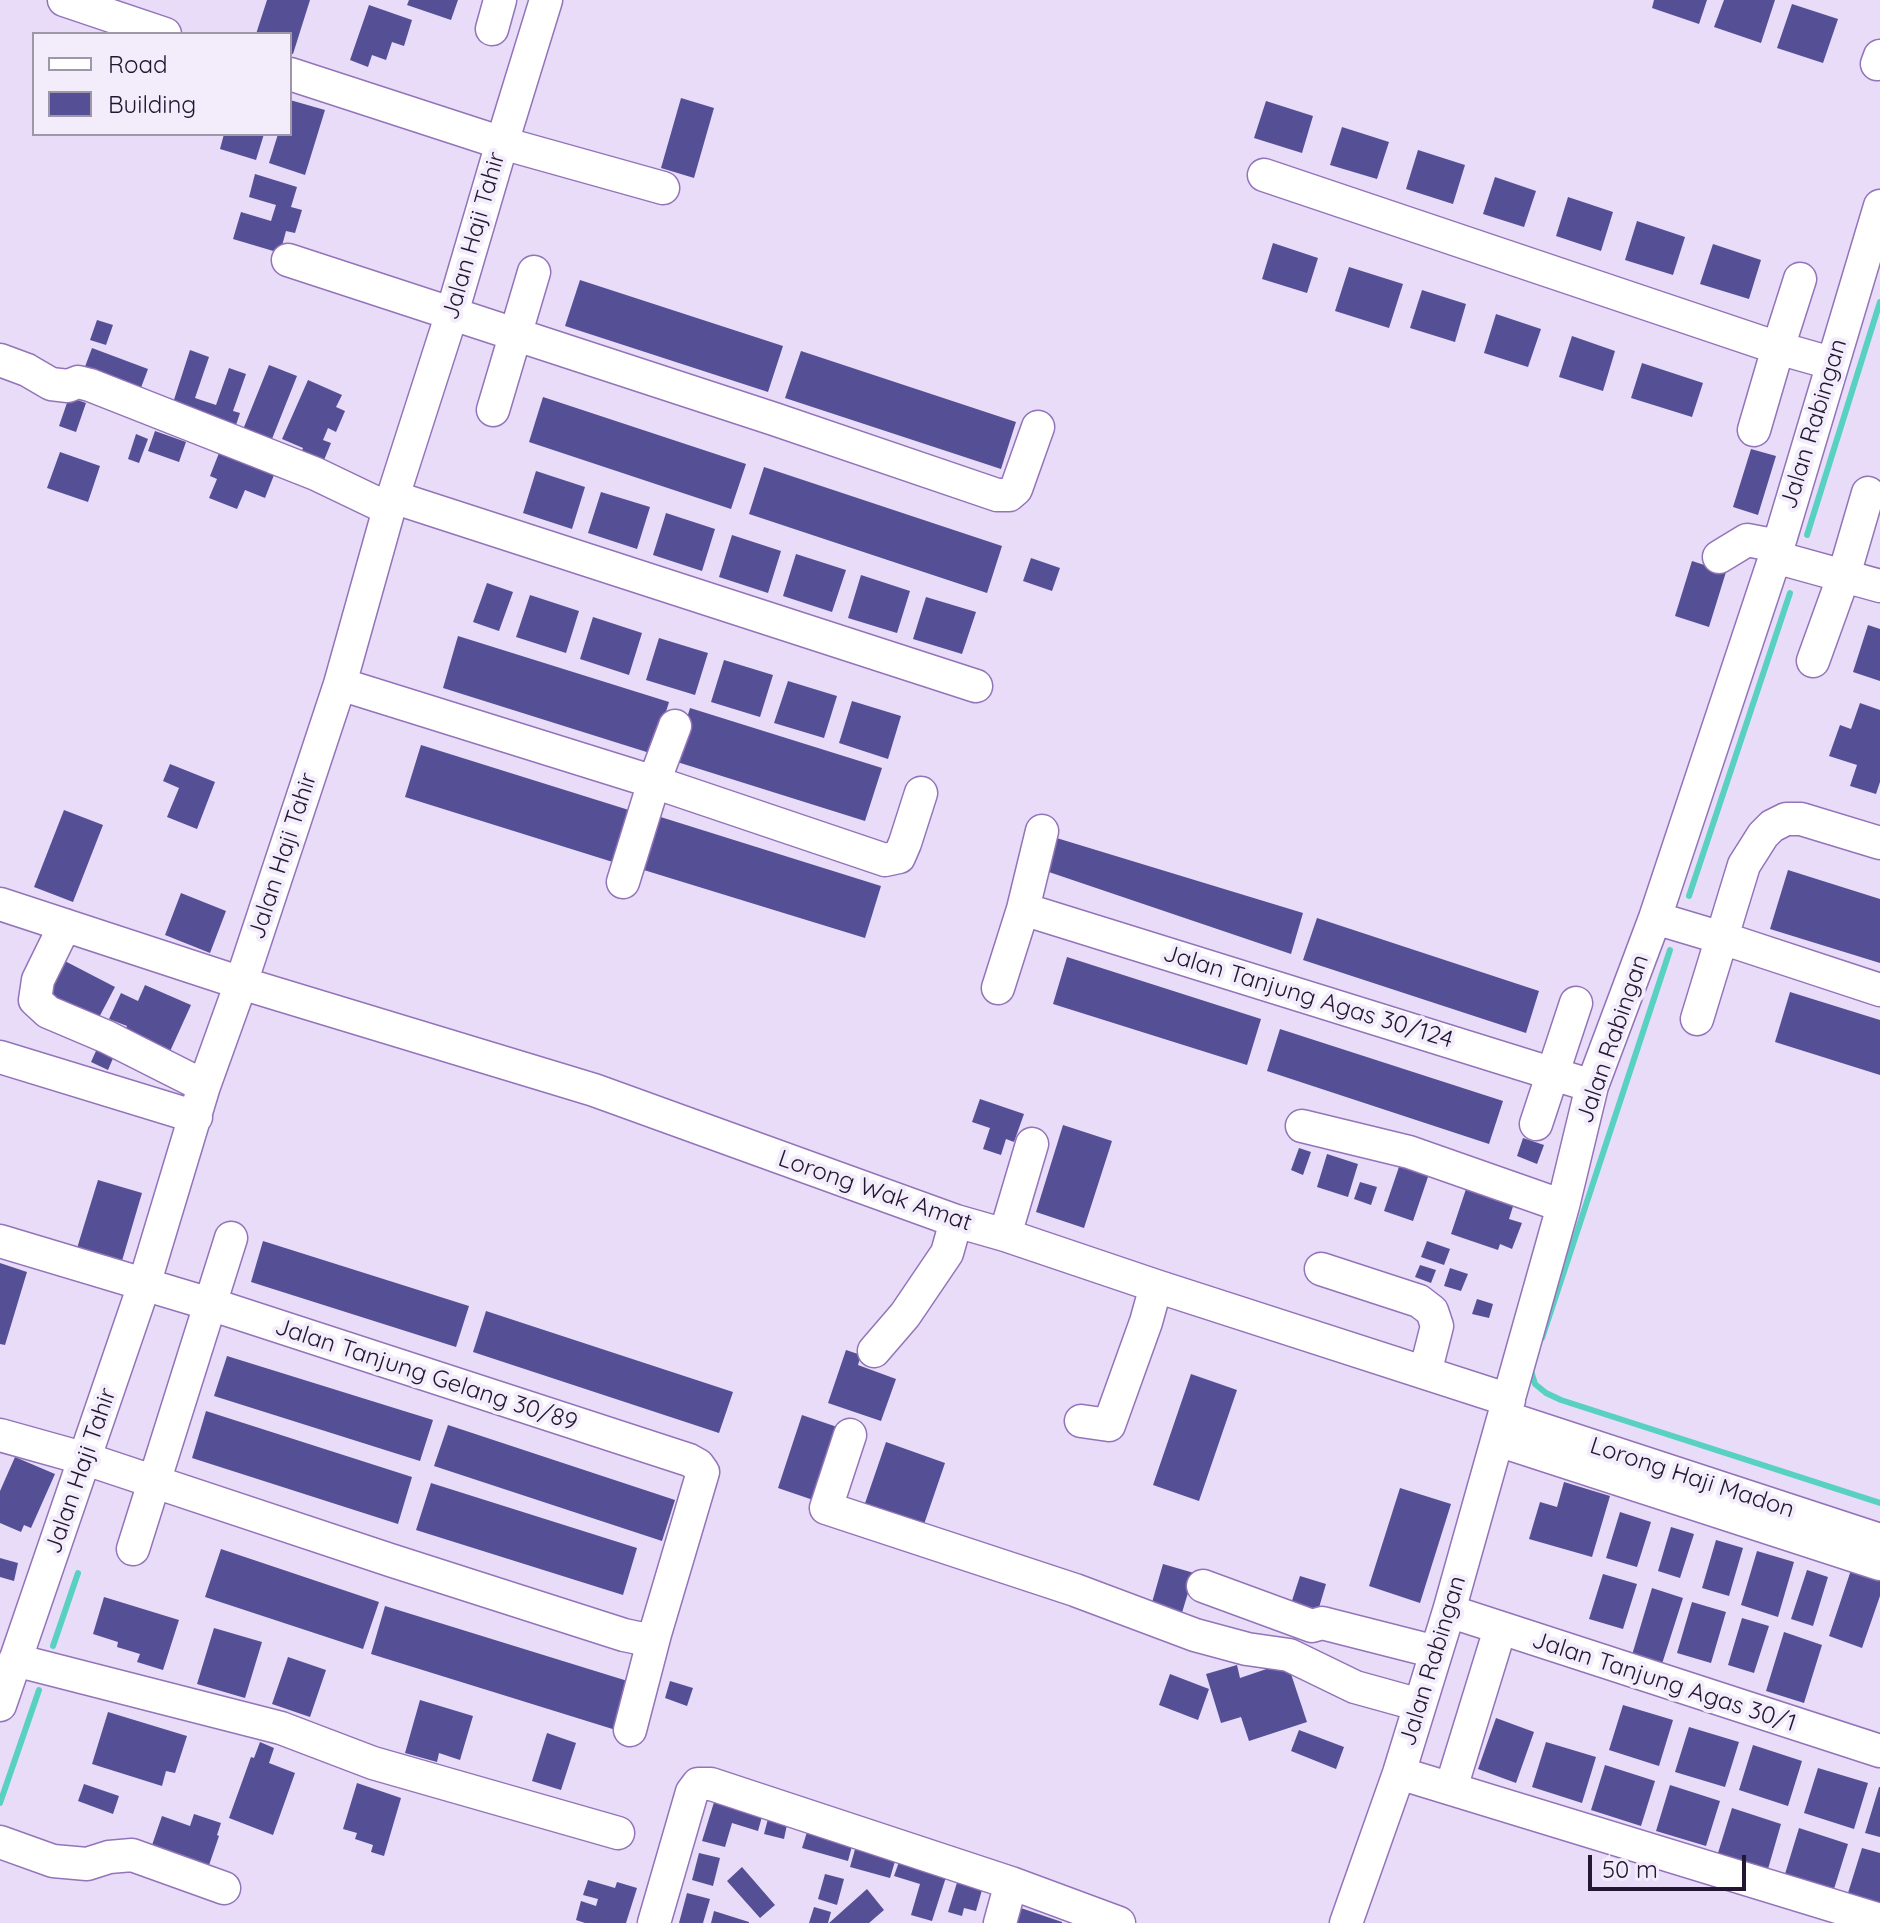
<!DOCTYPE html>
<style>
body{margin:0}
#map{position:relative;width:1880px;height:1923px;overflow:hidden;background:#e8dcf9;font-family:Quicksand,sans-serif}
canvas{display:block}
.legend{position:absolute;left:32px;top:32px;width:260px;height:104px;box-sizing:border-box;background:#f2ecfb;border:2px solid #9f96aa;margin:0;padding:10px 14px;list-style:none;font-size:24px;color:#231631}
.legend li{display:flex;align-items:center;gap:16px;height:40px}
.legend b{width:40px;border:2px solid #9f96aa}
.scale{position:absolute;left:1588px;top:1855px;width:158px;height:36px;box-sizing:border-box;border:4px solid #231631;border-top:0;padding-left:10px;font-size:24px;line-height:28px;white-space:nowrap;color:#231631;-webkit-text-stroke:6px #f2ecfb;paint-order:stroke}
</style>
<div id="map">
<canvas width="1880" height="1923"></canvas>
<ul class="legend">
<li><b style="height:10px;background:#fff"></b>Road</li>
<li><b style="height:22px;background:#555095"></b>Building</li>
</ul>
<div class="scale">50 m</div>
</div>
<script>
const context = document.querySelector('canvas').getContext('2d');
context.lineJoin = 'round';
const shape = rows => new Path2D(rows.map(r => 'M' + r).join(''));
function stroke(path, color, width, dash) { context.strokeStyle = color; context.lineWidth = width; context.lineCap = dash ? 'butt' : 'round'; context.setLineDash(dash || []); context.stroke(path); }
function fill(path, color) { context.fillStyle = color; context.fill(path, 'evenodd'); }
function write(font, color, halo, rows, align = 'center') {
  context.font = font + ' Quicksand,sans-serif'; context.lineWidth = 8; context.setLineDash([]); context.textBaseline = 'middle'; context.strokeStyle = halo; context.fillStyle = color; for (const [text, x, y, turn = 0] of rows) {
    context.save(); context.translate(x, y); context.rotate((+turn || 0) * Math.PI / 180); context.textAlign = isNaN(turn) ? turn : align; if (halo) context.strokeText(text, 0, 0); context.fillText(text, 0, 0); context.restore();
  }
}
stroke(shape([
 [1807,535,1880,302],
 [1689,896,1790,593],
 [1542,1338,1670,950],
 [1531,1371,1535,1384,1546,1393,1561,1400,1880,1503],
 [53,1646,78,1573],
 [0,1803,39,1690]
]), '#59d1c2', 6);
fill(shape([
 [267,0,310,0,293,54,290,53,290,34,256,34],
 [409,0,458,0,451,20,407,5],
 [1654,0,1707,0,1699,24,1652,8],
 [1724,0,1775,0,1761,43,1714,27],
 [1792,4,1838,19,1823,63,1777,48],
 [369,5,412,20,404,46,392,42,386,60,372,55,368,67,350,60],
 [681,98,714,108,694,178,661,168],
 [290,100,325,110,305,175,269,163,278,134,290,134],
 [1266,101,1313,116,1302,153,1254,138],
 [1342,127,1389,142,1377,179,1330,165],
 [224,134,264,134,256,160,220,149],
 [1418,150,1465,165,1453,204,1406,189],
 [255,174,297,187,291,207,302,210,295,233,286,231,280,253,233,239,241,212,271,221,276,205,249,197],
 [1495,177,1536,191,1524,227,1483,214],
 [1568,197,1613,212,1601,251,1556,236],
 [1637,221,1685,237,1673,275,1625,260],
 [1273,243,1318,258,1307,293,1262,279],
 [1713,244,1761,260,1749,299,1700,284],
 [1349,267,1403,284,1389,328,1335,311],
 [580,280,783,346,768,392,565,326],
 [1422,290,1466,304,1455,342,1410,328],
 [1496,314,1541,329,1528,367,1484,353],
 [97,320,113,325,106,345,90,340],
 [1572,336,1615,351,1603,391,1559,377],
 [92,348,148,369,139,393,83,372],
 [190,350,209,357,195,398,216,405,229,368,246,374,233,411,240,413,235,428,172,406],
 [801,351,1016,422,1001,469,785,398],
 [1642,363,1703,383,1692,417,1631,398],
 [269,365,297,376,270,444,242,432],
 [308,380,342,395,336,407,345,411,336,432,328,428,323,440,331,443,322,465,300,455,303,448,282,439],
 [69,397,86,403,76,432,59,426],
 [543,397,746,464,731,509,529,442],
 [155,431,186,442,179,462,148,451],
 [136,434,148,439,139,463,128,459],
 [1751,449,1776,456,1758,515,1733,507],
 [60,452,100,466,88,502,47,488],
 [219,453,274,475,265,498,245,490,237,509,209,498,217,479,210,476],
 [764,467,1002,546,987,593,749,514],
 [536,471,585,487,572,529,523,513],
 [601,492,650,507,637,549,588,533],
 [666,513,715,529,702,571,653,555],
 [732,535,781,551,768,593,719,577],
 [796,554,846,570,832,612,783,596],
 [1031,558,1060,568,1052,591,1023,581],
 [1692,561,1726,572,1709,627,1675,616],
 [861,575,910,591,897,633,848,618],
 [487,583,513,592,499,631,473,622],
 [530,595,579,611,566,653,516,637],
 [926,597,976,612,962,654,913,639],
 [593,617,642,633,629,675,580,659],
 [1868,625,1880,629,1880,681,1853,672],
 [458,636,669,702,653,754,443,688],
 [659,638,708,653,695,695,646,680],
 [724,660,773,675,760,717,711,702],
 [788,681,837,696,824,738,774,723],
 [852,701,901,716,888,759,839,743],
 [1860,703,1880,710,1880,782,1876,794,1850,786,1857,765,1829,756,1840,725,1851,729],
 [690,708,882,768,865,821,674,761],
 [421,745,632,811,616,863,405,797],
 [170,764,215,782,197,829,167,817,179,788,163,781],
 [64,810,103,825,73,902,34,887],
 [651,814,881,886,865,938,634,867],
 [1050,836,1303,913,1291,954,1040,869],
 [1788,870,1880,899,1880,963,1770,929],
 [181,893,226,911,210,953,165,935],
 [1317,918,1539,991,1526,1033,1303,960],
 [1067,957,1261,1019,1247,1065,1053,1004],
 [61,959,115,987,95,1025,41,997],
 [145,985,191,1005,167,1058,122,1038,127,1026,109,1019,121,993,138,1001],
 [1790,992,1880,1020,1880,1075,1775,1042],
 [1280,1029,1503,1101,1489,1144,1267,1071],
 [100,1042,117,1049,108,1070,91,1062],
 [980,1099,1024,1114,1014,1142,1006,1139,1001,1155,983,1149,990,1128,972,1122],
 [1063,1125,1112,1141,1084,1228,1036,1212],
 [1523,1138,1544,1145,1537,1164,1517,1156],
 [1299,1148,1311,1152,1303,1175,1291,1170],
 [1327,1154,1358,1164,1348,1197,1317,1187],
 [1401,1161,1430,1171,1413,1221,1384,1211],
 [98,1180,142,1193,119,1271,74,1258],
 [1360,1182,1377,1187,1371,1205,1354,1199],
 [1468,1183,1515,1200,1509,1219,1522,1223,1512,1249,1500,1244,1498,1250,1451,1234],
 [263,1241,469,1306,456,1347,251,1282],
 [1427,1241,1450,1249,1444,1265,1421,1257],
 [0,1263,27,1272,5,1345,0,1344],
 [1420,1265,1436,1270,1431,1283,1415,1277],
 [1450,1268,1468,1274,1461,1291,1444,1286],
 [1477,1299,1493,1304,1489,1318,1472,1314],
 [486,1311,733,1392,719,1433,473,1352],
 [846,1350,861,1355,858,1365,896,1379,881,1421,828,1403],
 [227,1356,433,1420,420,1461,214,1396],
 [1191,1374,1237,1390,1199,1501,1153,1485],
 [206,1411,412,1477,398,1524,192,1458],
 [802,1415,843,1429,819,1502,778,1488],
 [448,1425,675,1500,662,1541,434,1466],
 [886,1442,945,1463,920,1536,861,1515],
 [15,1457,55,1474,31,1528,24,1525,21,1532,0,1523,0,1491],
 [1564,1482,1610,1496,1592,1557,1529,1539,1540,1502,1557,1507],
 [431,1483,637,1548,623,1595,416,1530],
 [1400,1488,1451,1504,1420,1603,1369,1586],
 [1620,1512,1651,1522,1637,1567,1606,1558],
 [1671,1527,1694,1534,1680,1578,1658,1571],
 [1716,1540,1743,1548,1729,1596,1702,1588],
 [221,1549,379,1602,363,1649,205,1597],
 [1757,1551,1794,1562,1778,1617,1741,1605],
 [0,1558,18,1563,14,1581,0,1577],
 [1163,1564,1194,1573,1181,1616,1151,1606],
 [1807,1570,1828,1577,1813,1626,1791,1619],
 [1851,1570,1880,1581,1880,1596,1862,1648,1829,1636],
 [1603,1574,1637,1584,1623,1629,1589,1619],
 [1300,1576,1326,1584,1315,1621,1288,1613],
 [1652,1588,1683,1598,1662,1664,1632,1655],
 [104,1597,179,1620,163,1670,137,1662,140,1654,117,1647,118,1642,93,1634],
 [1692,1602,1726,1612,1711,1663,1677,1653],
 [385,1606,634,1683,619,1731,371,1654],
 [1742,1618,1769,1626,1754,1673,1728,1665],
 [214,1628,262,1642,245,1698,197,1684],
 [1784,1632,1822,1645,1804,1703,1766,1691],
 [288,1657,326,1670,310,1717,272,1704],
 [1287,1662,1307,1722,1249,1741,1241,1717,1221,1723,1206,1674,1237,1665,1240,1678],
 [1170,1674,1209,1689,1198,1720,1159,1705],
 [670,1681,693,1688,687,1706,665,1698],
 [420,1700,473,1716,460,1760,439,1753,437,1762,405,1753],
 [1623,1705,1673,1720,1659,1766,1609,1750],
 [108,1712,187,1736,175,1773,166,1771,162,1786,92,1764],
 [1496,1718,1534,1732,1516,1783,1478,1769],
 [1689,1727,1739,1742,1725,1787,1675,1772],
 [1299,1730,1344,1747,1336,1769,1291,1751],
 [547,1733,576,1743,561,1790,532,1781],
 [260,1742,274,1748,269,1763,295,1773,273,1835,229,1818,251,1757,254,1758],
 [1546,1742,1596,1757,1582,1803,1532,1787],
 [1753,1745,1802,1761,1788,1806,1739,1790],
 [1605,1765,1655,1781,1641,1826,1591,1810],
 [1818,1768,1868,1783,1854,1829,1804,1813],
 [357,1783,401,1798,384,1856,371,1852,373,1845,355,1839,357,1833,343,1829],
 [84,1784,119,1796,113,1814,78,1801],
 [1670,1785,1720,1801,1706,1846,1656,1831],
 [1879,1787,1880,1787,1880,1837,1865,1833],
 [715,1799,763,1813,758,1831,732,1823,725,1847,702,1841],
 [1732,1808,1781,1824,1768,1869,1718,1853],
 [194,1814,221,1823,217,1835,219,1836,207,1871,150,1851,162,1816,190,1826],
 [769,1815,788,1820,784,1839,764,1834],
 [1799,1828,1848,1844,1834,1889,1785,1874],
 [807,1832,852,1846,848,1861,802,1848],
 [856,1846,896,1858,890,1878,850,1867],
 [1862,1848,1880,1853,1880,1903,1848,1893],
 [699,1853,720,1858,713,1886,692,1880],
 [900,1859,947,1874,932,1921,911,1915,920,1884,894,1876],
 [742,1867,775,1905,760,1918,727,1881],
 [825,1874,844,1879,837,1905,818,1899],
 [959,1876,984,1883,976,1911,964,1908,962,1916,948,1912],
 [588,1880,615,1888,617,1882,637,1888,626,1923,585,1923,576,1920,581,1901,596,1906,598,1899,583,1895],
 [867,1889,884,1910,869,1923,829,1923],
 [687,1893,710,1899,703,1923,679,1923],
 [1015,1906,1062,1922,1062,1923,1010,1923],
 [814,1907,831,1912,828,1923,809,1923],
 [714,1911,749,1922,749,1923,711,1923]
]), '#555095');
const minor = shape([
 [64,0,165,34],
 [492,29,500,0],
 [1877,64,1880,56],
 [290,74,502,143,663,188],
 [1264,175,1778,348,1831,363],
 [288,260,774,419,997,495,1009,495,1016,489,1038,427],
 [0,360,27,370,51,384,68,386,78,382,90,385,316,474,389,509],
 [493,410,534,272],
 [1754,430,1778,348,1800,279],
 [393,497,976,686],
 [1719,557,1747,540,1778,546],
 [1775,557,1880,586],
 [1813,661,1844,575,1868,493],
 [340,684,654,782,885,860,899,857,905,843,921,793],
 [623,882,654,782,675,726],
 [0,904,241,983,594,1090,956,1221,1005,1235,1156,1286,1509,1400],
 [1023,909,1592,1086],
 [1655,918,1722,938,1880,990],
 [65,925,38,980,35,1000,48,1012,107,1037,204,1086],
 [998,988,1023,909,1042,831],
 [1697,1019,1744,865,1763,835,1772,826,1786,819,1801,819,1880,843],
 [0,1057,196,1117],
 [1536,1124,1576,1003],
 [1302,1126,1409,1152,1563,1206],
 [1005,1235,1032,1144],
 [0,1241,210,1304,689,1460,698,1465,703,1472,655,1634,643,1639,624,1635,390,1560,86,1459,0,1435],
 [1321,1269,1419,1301,1432,1311,1437,1326,1425,1373],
 [874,1351,905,1315,947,1253,956,1221],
 [1504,1417,1880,1540],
 [1081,1421,1109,1425,1146,1322,1156,1286],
 [850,1435,826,1508,1075,1590,1195,1635,1247,1649,1289,1655,1355,1687,1420,1705],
 [1498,1440,1880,1564],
 [133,1549,231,1238],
 [1203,1586,1312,1626,1322,1623,1436,1652],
 [1449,1611,1880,1751],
 [15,1660,281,1728,373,1763,618,1833],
 [0,1705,144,1285,204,1086,241,983,340,684,389,509,452,313,502,143,546,0],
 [630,1730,655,1634],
 [1399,1773,1880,1920],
 [1451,1788,1500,1629],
 [0,1842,53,1861,87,1864,109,1857,132,1855,224,1888],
 [654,1923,692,1792,698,1784,711,1784,1011,1883],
 [1000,1923,1011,1883,1119,1923],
 [1346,1923,1399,1773,1449,1611,1563,1206,1592,1086,1655,918,1775,557,1880,206]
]);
stroke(minor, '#9374b8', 35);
stroke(minor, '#fff', 32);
write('24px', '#231631', '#f2ecfb', [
 ["Jalan Haji Tahir",474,236,-74],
 ["Jalan Rabingan",1814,424,-73],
 ["Jalan Haji Tahir",283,856,-72],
 ["Jalan Tanjung Agas 30/124",1308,997,17],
 ["Jalan Rabingan",1613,1039,-71],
 ["Lorong Wak Amat",875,1191,19],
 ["Jalan Tanjung Gelang 30/89",426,1375,18],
 ["Jalan Haji Tahir",81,1471,-71],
 ["Lorong Haji Madon",1692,1478,18],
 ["Jalan Rabingan",1433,1661,-73],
 ["Jalan Tanjung Agas 30/1",1664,1682,18]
]);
</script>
